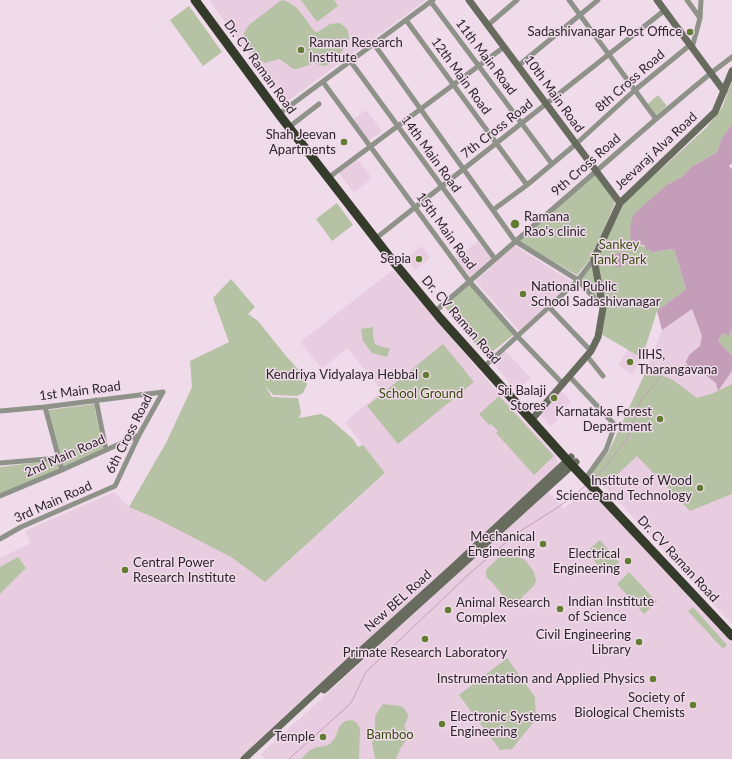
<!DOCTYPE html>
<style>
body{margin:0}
canvas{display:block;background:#f0dbea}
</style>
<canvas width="732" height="759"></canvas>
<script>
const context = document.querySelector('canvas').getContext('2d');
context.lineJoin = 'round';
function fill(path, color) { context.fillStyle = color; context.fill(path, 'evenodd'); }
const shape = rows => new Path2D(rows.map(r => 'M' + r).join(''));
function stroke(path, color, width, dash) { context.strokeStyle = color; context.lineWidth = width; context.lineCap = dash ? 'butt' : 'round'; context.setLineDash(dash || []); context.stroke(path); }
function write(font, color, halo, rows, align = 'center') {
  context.font = font + ' Lato,sans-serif'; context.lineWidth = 3; context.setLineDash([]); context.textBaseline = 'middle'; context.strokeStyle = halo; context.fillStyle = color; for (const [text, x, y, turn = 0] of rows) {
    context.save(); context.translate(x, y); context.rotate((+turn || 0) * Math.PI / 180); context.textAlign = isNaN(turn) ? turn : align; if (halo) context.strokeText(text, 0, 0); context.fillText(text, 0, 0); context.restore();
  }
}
fill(shape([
 [209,0,426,0,285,103],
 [366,110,382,131,368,141,352,120],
 [357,159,372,178,354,193,339,173],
 [478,241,493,260,470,278,455,259],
 [514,245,572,282,519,331,476,281],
 [422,246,430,258,415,270,406,259],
 [393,270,489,382,557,457,557,466,239,759,0,759,0,558,31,543,25,531,114,492,129,507,157,519,232,557,265,582,385,474,345,422,382,391,347,348,322,369,300,342],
 [692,309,702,336,732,355,732,624,592,473,609,451,647,369,662,330],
 [628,349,642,358,633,374,618,366],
 [504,350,531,378,517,390,491,362],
 [557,386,571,402,551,427,534,408],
 [588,488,732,643,732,759,265,759,261,754,548,491,564,509]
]), '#e8cce0');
fill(shape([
 [283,0,288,2,297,8,304,17,314,31,318,32,330,24,340,23,347,29,349,35,348,43,337,58,327,65,323,66,314,63,298,69,293,69,280,59,264,63,253,53,244,35,244,33,249,25,280,1],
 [301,0,334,0,338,6,317,22],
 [189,6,222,52,203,66,170,20],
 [732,80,732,124,722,138,717,152,690,168,682,177,668,184,637,244,650,249,651,253,658,251,674,249,686,289,657,311,642,358,601,334,597,260,624,203,706,128,722,108],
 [658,95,667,106,656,115,648,104],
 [595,174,613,199,615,203,592,257,577,275,518,241],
 [337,203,353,225,332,241,316,219],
 [594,259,603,308,578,280],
 [231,279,255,307,248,314,258,321,286,356,306,378,307,385,303,393,297,396,273,395,265,385,272,397,298,398,301,412,299,418,321,414,329,418,353,439,358,447,363,445,385,473,265,582,231,557,157,519,129,507,166,443,192,387,190,361,229,342,213,298],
 [470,284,513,335,486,357,444,306],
 [373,327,373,336,375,344,382,347,390,348,387,357,372,353,363,341,361,329],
 [732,328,732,355,718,341,723,333,729,336],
 [443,344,474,382,398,444,367,406],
 [647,369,673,380,697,398,714,393,732,384,732,494,690,511,637,456,604,487,592,473,609,451],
 [499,396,554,456,534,475,496,433,498,431,491,424,489,425,479,414],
 [94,404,103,449,64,467,48,410],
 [56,460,60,470,0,494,0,467],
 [600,540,619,562,606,574,586,552],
 [510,551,526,561,534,572,536,581,534,586,523,596,520,602,516,604,505,599,492,582,486,577,486,570,502,554],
 [18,557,26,568,0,594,0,567],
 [629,572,657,602,644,614,617,584],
 [693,607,727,645,723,649,688,611],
 [507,658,535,697,536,719,512,749,500,750,459,695],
 [383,704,400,706,405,709,408,715,408,718,404,726,409,734,405,742,401,747,396,759,375,759,372,743,375,728,375,716],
 [352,720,356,722,360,728,359,759,301,759,310,750,317,747,326,746,331,743,336,736,339,727,345,721]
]), '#b5c2a4');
fill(shape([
 [732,124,732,163,729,166,732,169,732,328,729,336,723,333,718,341,732,355,732,371,718,391,716,383,699,370,690,369,686,362,689,355,700,346,702,336,692,309,662,330,657,311,686,289,674,249,658,251,651,253,650,249,646,250,645,246,631,241,630,234,631,222,634,214,668,184,682,177,690,168,717,152,722,138],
 [626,251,629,261,622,263,623,266,617,268,611,256]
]), '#c49eb9');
stroke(shape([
 [592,480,604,469,628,437,640,402,664,372,688,365],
 [289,759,351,703,366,672,469,574,517,533,554,510,576,494,586,485]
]), '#c49eb9', 1);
stroke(shape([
 [569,0,656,119],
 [687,0,700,18],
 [431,2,552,164],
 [406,20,527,185],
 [488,25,517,0],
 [374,44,515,241,578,280,602,307],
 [692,48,700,18,701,0],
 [351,62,495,259],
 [518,66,598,0],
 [323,82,469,281,518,337,563,384],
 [283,111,433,0],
 [293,124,319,104],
 [332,175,504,47],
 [493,210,527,185,576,144,635,90,690,45],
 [380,235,665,10],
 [439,308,656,119,711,73,732,57],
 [591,351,549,307,578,280,594,259],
 [587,356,603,376],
 [486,365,549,307],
 [570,377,615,425,606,450,588,475],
 [96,400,106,450],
 [45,407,62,470],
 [0,411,45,407,163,392],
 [0,463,59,458],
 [0,496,62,470,139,435],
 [0,539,21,527,115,486,139,435,163,392]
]), '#8e9289', 5);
stroke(shape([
 [469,0,620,203],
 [657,0,724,91],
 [534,417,591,351,598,337,603,308,594,259,620,203,715,112,732,71],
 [324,690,576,462],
 [244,759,356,655,453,567,571,457]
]), '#676c5f', 7);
stroke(shape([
 [195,0,281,117,388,255,440,318,568,461,732,636]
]), '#343b2a', 9);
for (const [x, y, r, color] of [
 [690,32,4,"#617c30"],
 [301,50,4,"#617c30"],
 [344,142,4,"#617c30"],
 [515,224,5,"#617c30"],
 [419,259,4,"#617c30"],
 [523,294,4,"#617c30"],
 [630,362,4,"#617c30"],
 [426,375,4,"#617c30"],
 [554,398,4,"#617c30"],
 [660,419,4,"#617c30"],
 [700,488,4,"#617c30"],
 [543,544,4,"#617c30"],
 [628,561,4,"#617c30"],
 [125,570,4,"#617c30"],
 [560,609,4,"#617c30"],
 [448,610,4,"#617c30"],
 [425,639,4,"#617c30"],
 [639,642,4,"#617c30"],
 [653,679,4,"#617c30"],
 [693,705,4,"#617c30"],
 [442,724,4,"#617c30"],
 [323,737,4,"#617c30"]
]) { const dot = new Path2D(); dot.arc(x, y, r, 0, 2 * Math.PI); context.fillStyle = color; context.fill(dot); stroke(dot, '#f0dbea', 1.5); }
write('13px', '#2c252a', '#f0dbea', [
 ["Sadashivanagar Post Office",682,32],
 ["Raman Research",309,43,"left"],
 ["Institute",309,58,"left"],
 ["Shah Jeevan",336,135],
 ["Apartments",336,150],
 ["Ramana",524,217,"left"],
 ["Rao's clinic",524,232,"left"],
 ["Sepia",411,259],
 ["National Public",531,287,"left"],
 ["School Sadashivanagar",531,302,"left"],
 ["IIHS,",638,355,"left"],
 ["Tharangavana",638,370,"left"],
 ["Kendriya Vidyalaya Hebbal",418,375],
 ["Sri Balaji",546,391],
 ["Stores",546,406],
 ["Karnataka Forest",652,412],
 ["Department",652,427],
 ["Institute of Wood",692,481],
 ["Science and Technology",692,496],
 ["Mechanical",535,537],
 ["Engineering",535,552],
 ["Electrical",620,554],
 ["Engineering",620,569],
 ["Central Power",133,563,"left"],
 ["Research Institute",133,578,"left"],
 ["Indian Institute",568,602,"left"],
 ["of Science",568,617,"left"],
 ["Animal Research",456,603,"left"],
 ["Complex",456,618,"left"],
 ["Civil Engineering",631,635],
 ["Library",631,650],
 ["Primate Research Laboratory",425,653,"center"],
 ["Instrumentation and Applied Physics",645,679],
 ["Society of",685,698],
 ["Biological Chemists",685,713],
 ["Electronic Systems",450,717,"left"],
 ["Engineering",450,732,"left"],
 ["Temple",315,737]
], 'right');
write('13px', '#2c252a', '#f0dbea', [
 ["11th Main Road",486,57,53],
 ["Dr. CV Raman Road",260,67,54],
 ["12th Main Road",461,76,54],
 ["8th Cross Road",630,81,-41],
 ["10th Main Road",554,94,54],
 ["7th Cross Road",497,129,-38],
 ["Jeevaraj Alva Road",656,151,-43],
 ["14th Main Road",431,154,54],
 ["9th Cross Road",586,165,-41],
 ["15th Main Road",446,231,54],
 ["Dr. CV Raman Road",461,320,49],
 ["1st Main Road",80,391,-7],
 ["6th Cross Road",129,434,-63],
 ["2nd Main Road",65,456,-24],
 ["3rd Main Road",53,502,-24],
 ["Dr. CV Raman Road",678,559,47],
 ["New BEL Road",398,601,-42]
]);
write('13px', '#384c0d', '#f0dbea', [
 ["Sankey",619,245],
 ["Tank Park",619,260],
 ["School Ground",421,394],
 ["Bamboo",390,735]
]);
</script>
